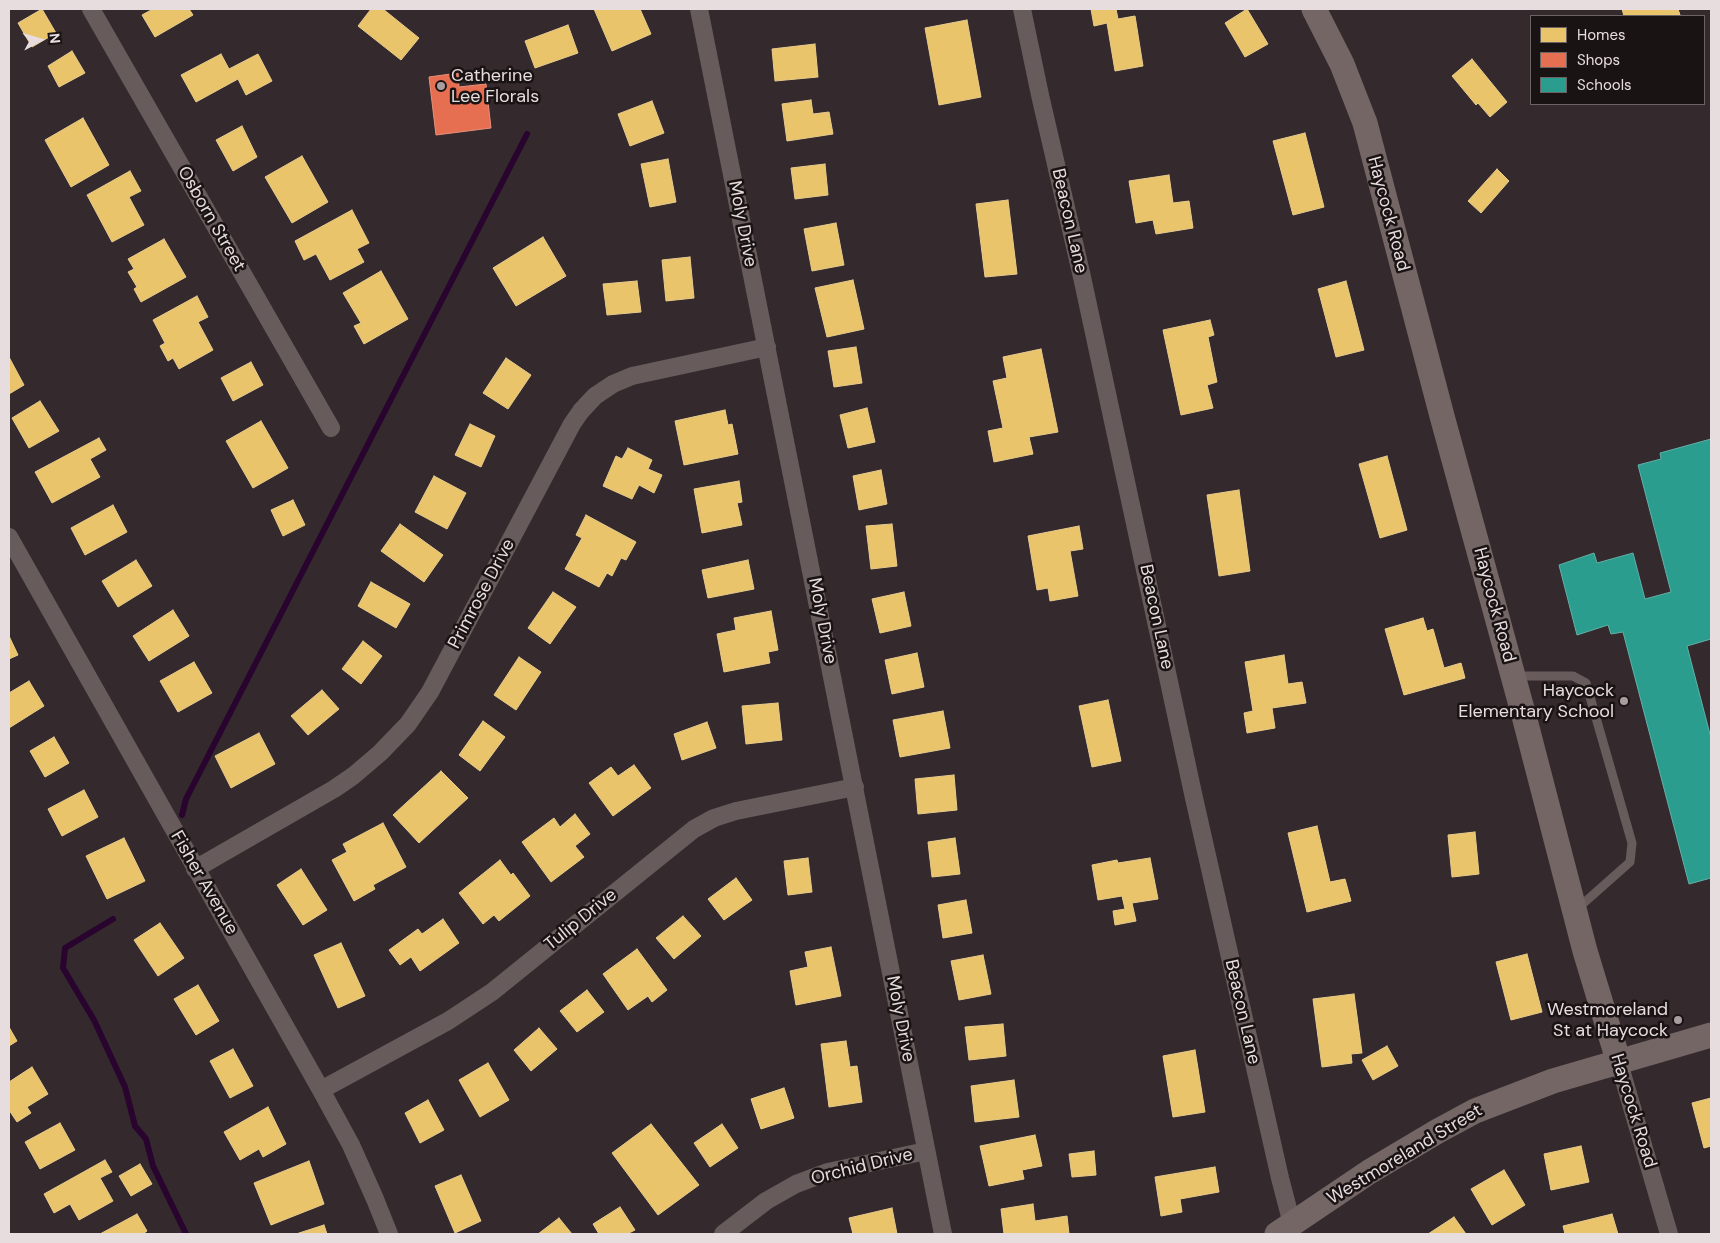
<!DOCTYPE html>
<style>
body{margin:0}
#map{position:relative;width:1720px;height:1243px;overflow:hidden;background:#342a2d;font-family:"DM Sans",sans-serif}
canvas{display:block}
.frame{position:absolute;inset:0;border:10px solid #e7dcde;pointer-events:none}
.legend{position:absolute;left:1530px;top:15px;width:175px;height:90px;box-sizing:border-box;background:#1a1314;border:1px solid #6c6365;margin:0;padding:6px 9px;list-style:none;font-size:15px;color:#e7dcde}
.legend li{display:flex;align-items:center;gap:10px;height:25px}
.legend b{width:25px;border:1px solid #6c6365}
.north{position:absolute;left:15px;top:15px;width:50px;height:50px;-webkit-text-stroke:4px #1a1314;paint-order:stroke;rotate:84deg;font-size:14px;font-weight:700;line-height:20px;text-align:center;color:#e7dcde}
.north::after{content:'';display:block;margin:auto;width:18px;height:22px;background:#e7dcde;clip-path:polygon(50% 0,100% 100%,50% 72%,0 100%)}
</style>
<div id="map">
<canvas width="1720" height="1243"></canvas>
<div class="frame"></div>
<ul class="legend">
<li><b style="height:14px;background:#e9c46a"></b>Homes</li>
<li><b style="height:14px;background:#e76f51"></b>Shops</li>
<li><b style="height:14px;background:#2a9d8f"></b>Schools</li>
</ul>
<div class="north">N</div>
</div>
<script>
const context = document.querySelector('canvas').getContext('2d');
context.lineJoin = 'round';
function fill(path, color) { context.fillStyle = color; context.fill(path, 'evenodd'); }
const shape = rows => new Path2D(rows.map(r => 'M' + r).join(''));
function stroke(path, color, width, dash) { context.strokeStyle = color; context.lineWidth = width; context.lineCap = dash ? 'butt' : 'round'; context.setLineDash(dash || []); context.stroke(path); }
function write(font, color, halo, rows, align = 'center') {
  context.font = font + ' "DM Sans",sans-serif'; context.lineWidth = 5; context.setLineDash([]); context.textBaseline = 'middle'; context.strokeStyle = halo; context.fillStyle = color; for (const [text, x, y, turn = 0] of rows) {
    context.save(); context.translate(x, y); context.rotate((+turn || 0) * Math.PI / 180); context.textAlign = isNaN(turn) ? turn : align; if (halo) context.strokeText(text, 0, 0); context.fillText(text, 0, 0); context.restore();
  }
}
const homes = shape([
 [42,9,56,33,32,47,18,23,42,9],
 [153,9,189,9,193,15,155,37,142,15,153,9],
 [371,9,383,9,419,38,401,60,358,26,371,9],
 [594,9,640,9,651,34,612,51,594,9],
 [1091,9,1116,9,1118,19,1135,16,1143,66,1115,71,1107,23,1094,26,1091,9],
 [1247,9,1268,44,1245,57,1225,23,1247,9],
 [1622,9,1678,9,1680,15,1624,16,1622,9],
 [967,20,981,97,939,105,925,28,967,20],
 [568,25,578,53,535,68,525,41,568,25],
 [815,44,818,77,775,81,772,49,815,44],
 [72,51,85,73,59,87,48,66,72,51],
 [221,54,229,69,258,54,272,81,246,95,238,79,196,102,181,75,221,54],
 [1472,59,1507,102,1490,117,1478,103,1476,105,1452,76,1472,59],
 [811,100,813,114,829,112,833,134,787,141,782,104,811,100],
 [652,101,664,133,630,146,618,114,652,101],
 [83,118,109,165,71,187,45,140,83,118],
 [242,126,257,157,233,171,216,140,242,126],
 [1305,133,1324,207,1293,215,1273,141,1305,133],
 [302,156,328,202,292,223,265,177,302,156],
 [668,159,676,202,650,207,641,164,668,159],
 [825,164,828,195,795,199,791,168,825,164],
 [1497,169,1509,181,1481,213,1468,201,1497,169],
 [130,171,141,191,129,197,144,225,112,242,87,195,130,171],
 [1169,175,1173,203,1189,201,1193,228,1156,234,1153,220,1136,223,1129,181,1169,175],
 [1008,200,1017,274,985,277,976,204,1008,200],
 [352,210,369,243,357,249,364,262,330,280,316,254,304,260,295,241,352,210],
 [836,223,844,265,812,271,804,229,836,223],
 [543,237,566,276,516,306,493,268,543,237],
 [164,239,186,277,141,302,134,289,137,287,128,272,134,269,128,259,164,239],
 [690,257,694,298,666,301,662,260,690,257],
 [381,271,408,319,364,344,354,326,361,323,343,293,381,271],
 [853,280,864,329,827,337,815,288,853,280],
 [637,281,641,312,607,315,603,284,637,281],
 [1346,281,1364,350,1336,357,1318,289,1346,281],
 [197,296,208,317,198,322,213,350,179,369,173,358,168,361,160,346,165,343,153,320,197,296],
 [1210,320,1214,335,1208,337,1217,382,1207,385,1213,408,1181,415,1163,330,1210,320],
 [856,347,862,383,834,387,828,351,856,347],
 [1041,349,1058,432,1029,437,1033,454,994,462,988,431,1003,428,993,381,1007,378,1003,357,1041,349],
 [9,357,24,385,9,394,9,357],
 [506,358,531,375,508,409,483,393,506,358],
 [251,362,263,385,233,401,221,378,251,362],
 [40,401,59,431,29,448,12,418,40,401],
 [867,408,875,442,848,448,840,415,867,408],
 [725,410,728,425,732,424,738,454,684,465,675,421,725,410],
 [261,421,288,468,253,488,226,441,261,421],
 [470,424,495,436,481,467,455,455,470,424],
 [99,438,106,450,90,459,100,477,52,503,35,472,99,438],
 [628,448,652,460,648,469,662,475,654,493,639,485,632,499,603,486,616,456,622,459,628,448],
 [1387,456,1407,530,1380,538,1359,464,1387,456],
 [881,470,887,504,859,510,853,476,881,470],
 [434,476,466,493,447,529,415,512,434,476],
 [739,481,742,502,737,503,742,525,702,533,694,489,739,481],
 [1239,490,1250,571,1219,576,1207,495,1239,490],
 [293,500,305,525,283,536,271,510,293,500],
 [113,505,127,532,85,555,71,528,113,505],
 [586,515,636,542,626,560,621,558,612,576,607,573,599,587,565,569,582,538,576,535,586,515],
 [400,524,443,555,424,582,381,551,400,524],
 [892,524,897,566,871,569,866,526,892,524],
 [1079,526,1083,549,1070,551,1078,596,1050,601,1048,588,1037,590,1028,536,1079,526],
 [136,560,152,586,118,607,102,581,136,560],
 [748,560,754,589,708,598,702,570,748,560],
 [371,582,410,604,396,628,358,606,371,582],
 [553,592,576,607,550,644,528,628,553,592],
 [904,592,911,626,880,633,872,599,904,592],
 [173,610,189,636,149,661,133,636,173,610],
 [771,611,778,650,768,652,770,663,724,672,717,634,736,630,734,618,771,611],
 [1423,618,1427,631,1433,629,1444,668,1461,663,1465,678,1404,695,1385,629,1423,618],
 [9,636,18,655,9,659,9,636],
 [363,641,382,656,361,684,342,669,363,641],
 [917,653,924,687,892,694,885,660,917,653],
 [1284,655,1288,684,1302,682,1306,703,1272,708,1275,728,1247,733,1244,713,1253,711,1245,662,1284,655],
 [519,657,541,672,516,710,494,695,519,657],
 [194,662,212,693,178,712,160,681,194,662],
 [29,681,44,706,9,728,9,693,29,681],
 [322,690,339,709,308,735,291,716,322,690],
 [1108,700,1121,761,1092,767,1079,706,1108,700],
 [778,703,782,740,746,744,742,706,778,703],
 [943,711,950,748,900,757,893,720,943,711],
 [483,721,505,737,480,771,459,755,483,721],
 [707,722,716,748,682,760,674,734,707,722],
 [259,733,275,764,231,788,215,756,259,733],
 [54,737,69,763,45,777,30,751,54,737],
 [634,765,651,788,613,816,589,783,611,767,618,776,634,765],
 [441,771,468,798,419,843,393,815,441,771],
 [954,775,957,810,918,814,915,779,954,775],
 [84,790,98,817,62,836,48,809,84,790],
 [575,814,590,834,575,846,584,857,551,882,522,842,554,818,560,827,575,814],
 [383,823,406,867,373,885,375,889,354,901,332,860,347,852,343,844,383,823],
 [1317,826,1330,882,1345,879,1351,901,1307,912,1288,833,1317,826],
 [1475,832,1479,874,1452,877,1448,835,1475,832],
 [124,838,145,881,107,899,86,856,124,838],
 [955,838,960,874,932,877,928,842,955,838],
 [808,858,812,892,788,895,784,861,808,858],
 [1150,858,1158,899,1132,903,1136,921,1115,925,1113,911,1125,909,1122,896,1098,900,1092,865,1117,860,1118,863,1150,858],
 [500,860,511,875,513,873,530,896,499,921,494,915,483,924,459,893,500,860],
 [301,869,327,910,303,925,277,885,301,869],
 [736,878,752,900,724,920,708,899,736,878],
 [966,900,972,933,943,938,938,905,966,900],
 [683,916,701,936,674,959,656,938,683,916],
 [443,919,459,943,420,971,411,957,400,965,389,950,418,929,422,934,443,919],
 [160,923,184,958,158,976,134,940,160,923],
 [341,943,365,996,338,1008,314,955,341,943],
 [831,947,841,996,796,1005,790,971,808,967,805,952,831,947],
 [637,949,667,990,652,1002,648,996,628,1010,603,974,637,949],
 [1527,954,1542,1012,1511,1020,1496,962,1527,954],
 [983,955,991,994,959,1000,951,961,983,955],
 [198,985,219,1021,196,1035,174,999,198,985],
 [587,990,604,1012,577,1032,560,1011,587,990],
 [1354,994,1362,1053,1351,1054,1352,1063,1322,1067,1313,999,1354,994],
 [1003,1024,1006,1056,969,1060,965,1027,1003,1024],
 [9,1027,17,1041,9,1046,9,1027],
 [539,1028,557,1049,531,1071,514,1050,539,1028],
 [846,1041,850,1067,857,1066,862,1102,829,1107,821,1044,846,1041],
 [1387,1046,1398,1066,1373,1080,1362,1060,1387,1046],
 [233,1049,253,1086,230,1098,210,1061,233,1049],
 [1195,1050,1205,1112,1173,1117,1163,1056,1195,1050],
 [488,1063,509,1100,480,1117,459,1080,488,1063],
 [32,1067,48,1094,27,1107,31,1113,17,1122,9,1110,9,1082,32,1067],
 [1014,1080,1019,1117,975,1122,971,1086,1014,1080],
 [784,1088,794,1118,761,1129,751,1099,784,1088],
 [1711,1098,1711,1146,1704,1148,1692,1103,1711,1098],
 [428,1100,444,1130,420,1143,405,1113,428,1100],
 [268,1107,286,1144,263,1157,259,1149,240,1160,224,1132,268,1107],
 [60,1123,75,1150,40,1169,25,1142,60,1123],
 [651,1124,699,1185,658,1215,612,1153,651,1124],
 [722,1124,738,1148,710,1167,694,1143,722,1124],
 [1035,1135,1042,1166,1022,1170,1024,1179,989,1186,980,1146,1035,1135],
 [1581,1146,1589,1182,1551,1190,1544,1154,1581,1146],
 [1094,1151,1096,1175,1072,1177,1069,1154,1094,1151],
 [105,1160,112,1172,100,1178,113,1201,79,1220,70,1204,54,1213,44,1194,105,1160],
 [309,1161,324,1204,271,1225,254,1183,309,1161],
 [140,1164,152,1184,131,1196,119,1176,140,1164],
 [1215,1167,1219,1192,1180,1199,1182,1212,1161,1216,1155,1177,1215,1167],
 [1504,1170,1525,1205,1492,1225,1471,1189,1504,1170],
 [461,1175,481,1221,455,1233,435,1186,461,1175],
 [1033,1204,1035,1221,1067,1216,1069,1234,1004,1234,1001,1209,1033,1204],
 [620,1207,635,1230,627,1234,599,1234,593,1224,620,1207],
 [892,1208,897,1234,853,1234,849,1218,892,1208],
 [137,1214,147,1231,143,1234,100,1234,137,1214],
 [1612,1214,1618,1234,1565,1234,1563,1226,1612,1214],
 [1454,1217,1466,1234,1428,1234,1454,1217],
 [559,1218,572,1234,538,1234,559,1218],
 [324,1225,327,1234,296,1234,324,1225]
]);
fill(homes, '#e9c46a');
stroke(homes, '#e8cb8d', 1);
const shops = shape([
 [458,73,459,87,486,84,491,128,436,135,429,77,458,73]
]);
fill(shops, '#e76f51');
stroke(shops, '#e7907b', 1);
const schools = shape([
 [1711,439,1711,639,1687,646,1711,738,1711,878,1689,884,1623,632,1611,634,1608,625,1577,635,1559,565,1594,553,1597,563,1633,553,1645,599,1671,592,1638,465,1661,459,1660,453,1711,439]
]);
fill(schools, '#2a9d8f');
stroke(schools, '#63b0a7', 1);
stroke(shape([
 [182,815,186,799,527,134],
 [113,919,65,948,63,968,94,1020,125,1087,135,1126,146,1139,153,1166,186,1234]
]), '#29042f', 6);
stroke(shape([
 [1515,676,1573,676,1586,683,1632,843,1630,862,1577,909]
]), '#685b5b', 9);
stroke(shape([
 [91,9,331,428],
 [699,9,943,1234],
 [1022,9,1040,95,1082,277,1194,798,1280,1178,1292,1224],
 [9,537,321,1090,351,1145,375,1199,389,1234],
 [195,869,334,789,353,776,380,753,408,724,430,692,572,424,581,411,595,396,613,384,632,376,767,347],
 [1619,1063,1669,1234],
 [321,1090,448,1021,492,992,694,829,714,818,736,811,855,787],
 [723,1234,766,1201,796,1184,828,1172,926,1151]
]), '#685b5b', 18);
stroke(shape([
 [1314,9,1342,64,1365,123,1442,416,1524,716,1585,951,1619,1063],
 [1277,1234,1369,1172,1438,1131,1475,1111,1553,1081,1711,1035]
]), '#756666', 25);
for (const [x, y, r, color] of [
 [441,86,5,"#a89ea0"],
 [1624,701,5,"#a89ea0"],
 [1678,1020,5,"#a89ea0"]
]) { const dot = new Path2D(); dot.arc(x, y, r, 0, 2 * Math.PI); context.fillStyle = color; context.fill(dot); stroke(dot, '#1a1314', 2); }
write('18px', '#e7dcde', '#1a1314', [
 ["Catherine",451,76,"left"],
 ["Lee Florals",451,97,"left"],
 ["Haycock",1614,691],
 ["Elementary School",1614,712],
 ["Westmoreland",1668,1010],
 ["St at Haycock",1668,1031]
], 'right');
write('18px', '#e7dcde', '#1a1314', [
 ["Haycock Road",1388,214,75],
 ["Osborn Street",211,219,60],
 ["Beacon Lane",1069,221,77],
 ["Moly Drive",742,224,79],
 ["Primrose Drive",482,594,-62],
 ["Haycock Road",1494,605,75],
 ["Beacon Lane",1156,617,78],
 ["Moly Drive",822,621,79],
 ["Fisher Avenue",204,883,60],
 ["Tulip Drive",581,920,-39],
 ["Beacon Lane",1242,1012,77],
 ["Moly Drive",900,1019,79],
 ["Haycock Road",1633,1111,73],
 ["Westmoreland Street",1405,1155,-31],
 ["Orchid Drive",862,1167,-14]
]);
</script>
